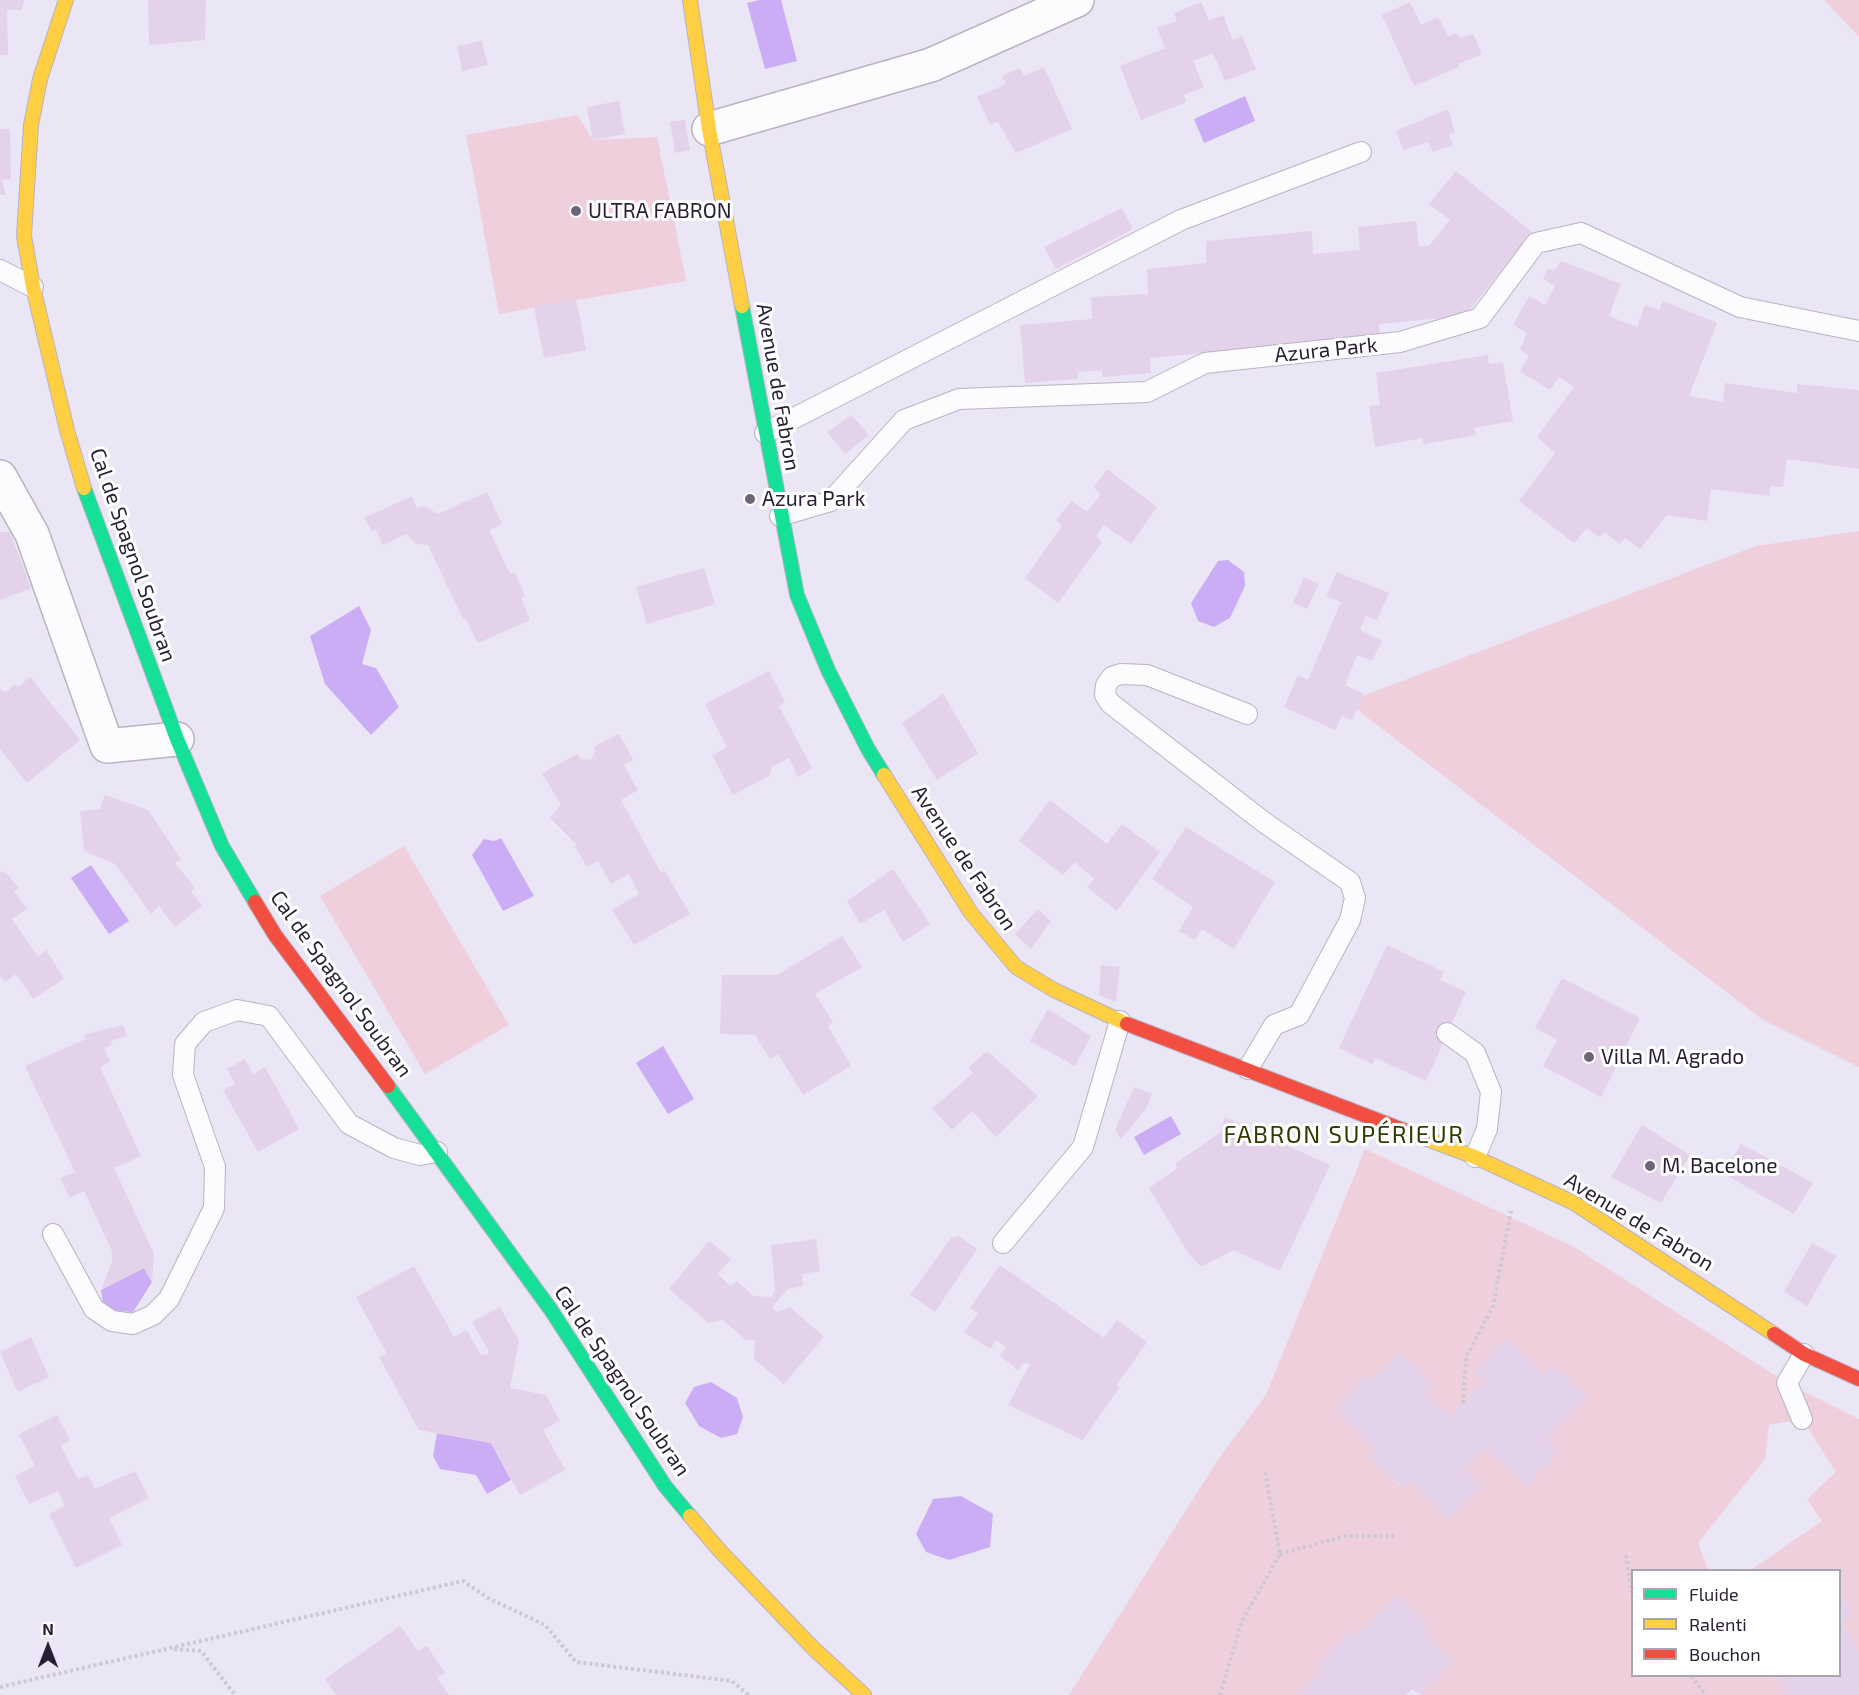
<!DOCTYPE html>
<meta charset="utf-8">
<style>
body{margin:0}
#map{position:relative;width:1859px;height:1695px;overflow:hidden;background:#ebe6f5;font-family:"Exo 2",sans-serif}
canvas{display:block}
.legend{position:absolute;left:1631px;top:1569px;width:210px;height:108px;box-sizing:border-box;background:#fff;border:2px solid #a9a5af;margin:0;padding:8px 10px;list-style:none;font-size:18px;color:#281e36}
.legend li{display:flex;align-items:center;gap:12px;height:30px}
.legend b{width:30px;border:2px solid #a9a5af}
.north{position:absolute;left:18px;top:1617px;width:60px;height:60px;-webkit-text-stroke:4px #fff;paint-order:stroke;rotate:0deg;font-size:16px;font-weight:700;line-height:24px;text-align:center;color:#281e36}
.north::after{content:'';display:block;margin:auto;width:21px;height:27px;background:#281e36;clip-path:polygon(50% 0,100% 100%,50% 72%,0 100%)}
</style>
<div id="map">
<canvas width="1859" height="1695"></canvas>
<ul class="legend">
<li><b style="height:8px;background:#16e098"></b>Fluide</li>
<li><b style="height:8px;background:#ffcf43"></b>Ralenti</li>
<li><b style="height:8px;background:#f24e42"></b>Bouchon</li>
</ul>
<div class="north">N</div>
</div>
<script>
const context = document.querySelector('canvas').getContext('2d');
context.lineJoin = 'round';
function fill(path, color) { context.fillStyle = color; context.fill(path, 'evenodd'); }
const shape = rows => new Path2D(rows.map(r => 'M' + r).join(''));
function stroke(path, color, width, dash) { context.strokeStyle = color; context.lineWidth = width; context.lineCap = dash ? 'butt' : 'round'; context.setLineDash(dash || []); context.stroke(path); }
function write(font, color, halo, rows, align = 'center') {
  context.font = font + ' "Exo 2",sans-serif'; context.lineWidth = 6; context.setLineDash([]); context.textBaseline = 'middle'; context.strokeStyle = halo; context.fillStyle = color; for (const [text, x, y, turn = 0] of rows) {
    context.save(); context.translate(x, y); context.rotate((+turn || 0) * Math.PI / 180); context.textAlign = isNaN(turn) ? turn : align; if (halo) context.strokeText(text, 0, 0); context.fillText(text, 0, 0); context.restore();
  }
}
fill(shape([
 [1824,0,1859,0,1859,37],
 [577,115,593,140,657,137,686,281,499,314,466,135],
 [1859,531,1859,1067,1763,1020,1347,702,1756,546],
 [404,846,509,1025,425,1074,320,896],
 [1365,1149,1574,1247,1787,1383,1859,1419,1859,1651,1841,1622,1852,1615,1840,1594,1840,1570,1751,1570,1822,1521,1807,1499,1836,1472,1802,1419,1769,1425,1765,1459,1698,1543,1708,1570,1632,1570,1632,1676,1776,1676,1788,1695,1421,1695,1453,1662,1423,1631,1428,1626,1397,1595,1355,1636,1350,1632,1323,1670,1299,1695,1069,1695,1219,1458,1266,1395],
 [1554,1365,1587,1397,1547,1439,1526,1485,1487,1449,1483,1451,1465,1470,1481,1486,1449,1519,1410,1481,1401,1487,1368,1456,1375,1449,1335,1409,1365,1376,1370,1381,1434,1386,1426,1394,1450,1415,1484,1382,1543,1373]
]), '#f0cfdd');
fill(shape([
 [759,0,781,0,797,61,765,69,747,3],
 [1245,96,1255,121,1204,143,1194,119],
 [1228,560,1244,572,1245,586,1230,618,1214,627,1198,621,1191,603,1218,561],
 [359,606,371,630,362,664,376,668,399,707,371,735,325,684,310,636],
 [501,838,534,896,503,911,472,855,484,839,494,841],
 [91,865,129,921,109,934,71,878],
 [663,1046,694,1099,668,1114,636,1063],
 [1171,1116,1181,1134,1144,1155,1134,1137],
 [144,1268,152,1282,133,1312,104,1310,101,1290],
 [711,1382,737,1398,743,1417,737,1434,721,1438,699,1426,685,1403,694,1387],
 [437,1433,491,1443,511,1480,487,1494,476,1475,440,1469,433,1456],
 [961,1496,993,1514,990,1547,949,1560,926,1552,916,1534,933,1499]
]), '#cbadf6');
fill(shape([
 [0,0,24,0,22,10,7,10,8,55,0,55],
 [148,0,206,0,205,40,149,45],
 [1201,2,1209,20,1223,15,1233,40,1242,36,1256,69,1225,81,1213,53,1193,61,1204,87,1184,95,1186,102,1141,120,1120,66,1165,48,1157,28,1177,21,1174,13],
 [1410,2,1421,25,1438,17,1448,36,1457,33,1460,38,1473,34,1482,54,1459,64,1459,67,1414,86,1382,15],
 [482,41,488,65,462,71,457,46],
 [1044,67,1072,129,1016,153,998,122,990,124,977,97,1006,84,1002,76,1020,68,1024,76],
 [619,101,625,134,593,140,587,107],
 [1448,109,1455,132,1449,135,1453,145,1433,152,1428,142,1403,150,1396,131],
 [685,120,690,150,675,153,670,122],
 [0,129,10,129,11,179,2,180,6,195,0,195],
 [1456,171,1532,232,1465,316,1379,324,1380,336,1150,358,1151,373,1102,377,1102,370,1078,372,1078,379,1025,383,1020,325,1092,319,1091,297,1148,294,1147,269,1206,263,1206,241,1312,231,1313,254,1360,250,1358,227,1416,221,1419,246,1429,246,1450,220,1429,204],
 [1122,208,1133,229,1056,269,1044,247],
 [1561,261,1621,284,1609,316,1637,327,1645,305,1659,310,1663,301,1717,323,1689,396,1723,402,1725,383,1797,393,1797,384,1859,390,1859,469,1787,459,1783,487,1770,486,1769,496,1711,489,1707,521,1667,515,1640,549,1625,538,1619,544,1605,532,1599,537,1587,528,1574,543,1519,501,1555,453,1537,437,1574,387,1559,377,1550,390,1520,372,1529,355,1520,350,1527,333,1513,325,1529,296,1545,305,1555,286,1543,279,1548,268,1554,271],
 [576,299,586,350,544,358,534,307],
 [1488,355,1489,364,1503,362,1513,421,1474,428,1476,435,1424,444,1422,438,1375,447,1369,406,1380,405,1376,373],
 [852,415,869,435,845,454,827,432],
 [1107,469,1157,507,1131,544,1104,525,1096,536,1102,542,1058,603,1025,578,1062,526,1056,520,1072,501,1087,512,1101,494,1094,487],
 [487,492,502,524,489,530,510,574,515,573,525,596,521,598,530,620,478,643,465,618,463,619,428,545,416,544,406,534,383,545,376,530,372,531,364,518,412,496,417,508,424,506,438,514],
 [0,532,10,532,31,588,0,600],
 [704,568,715,604,647,624,636,587],
 [1337,572,1389,593,1377,620,1366,616,1360,630,1382,641,1372,661,1357,655,1345,685,1364,694,1352,720,1342,716,1335,730,1284,707,1298,675,1308,680,1341,602,1326,596],
 [1304,577,1319,584,1307,609,1293,603],
 [769,671,785,702,779,706,812,768,798,777,789,758,772,767,769,776,733,795,712,755,727,747,705,704],
 [30,677,80,740,27,783,0,749,0,688,5,693,15,684,18,687],
 [943,694,978,753,937,780,902,723],
 [619,734,633,760,624,765,638,790,621,800,661,873,665,871,690,914,634,945,612,910,639,894,629,874,611,884,598,861,587,867,575,846,576,844,550,818,561,805,542,773,577,754,581,759,591,760,595,752,593,747],
 [105,795,148,810,181,859,175,863,195,888,191,891,202,906,175,927,159,906,151,914,115,864,84,851,80,811,100,809],
 [1050,800,1107,844,1122,824,1160,852,1117,911,1087,887,1094,879,1075,862,1063,875,1019,841],
 [1186,827,1275,882,1234,949,1202,929,1195,940,1179,931,1193,907,1152,879],
 [893,869,930,924,903,942,884,910,860,924,847,901],
 [0,871,6,873,19,888,14,891,27,909,12,919,38,957,46,950,64,979,33,999,16,974,5,982,0,976],
 [1038,909,1051,921,1031,949,1015,934],
 [842,936,862,967,815,994,833,1022,828,1026,851,1066,803,1095,778,1054,770,1059,755,1035,720,1034,722,975,777,975],
 [1387,945,1444,972,1440,980,1466,992,1426,1081,1375,1058,1372,1064,1339,1048],
 [1101,965,1120,967,1116,1002,1099,995],
 [1562,978,1640,1018,1601,1097,1543,1066,1557,1040,1535,1028],
 [1048,1009,1091,1036,1075,1066,1030,1041],
 [123,1025,127,1036,111,1041,112,1045,104,1048,110,1062,100,1067,141,1156,114,1168,154,1254,152,1282,144,1268,101,1290,112,1262,112,1251,84,1191,70,1198,60,1178,75,1172,25,1066,86,1039,83,1035],
 [987,1051,1038,1096,996,1137,972,1111,952,1130,932,1109,973,1073,969,1067],
 [245,1059,253,1074,265,1067,299,1129,258,1152,223,1090,235,1084,227,1069],
 [1134,1087,1152,1094,1146,1109,1121,1139,1115,1130],
 [1225,1117,1330,1165,1280,1271,1233,1250,1201,1267,1188,1253,1149,1188,1176,1169,1176,1163,1221,1132],
 [1642,1125,1690,1155,1661,1203,1611,1177],
 [1741,1144,1813,1183,1794,1214,1723,1173],
 [959,1236,977,1249,935,1312,910,1295,951,1238],
 [816,1239,820,1271,802,1274,803,1286,788,1289,772,1307,777,1312,790,1307,824,1337,784,1384,754,1359,755,1340,746,1340,723,1320,709,1323,669,1289,709,1241,731,1259,718,1274,730,1286,737,1281,754,1296,772,1297,775,1290,771,1245],
 [1812,1243,1836,1256,1807,1306,1784,1292],
 [1000,1265,1104,1338,1117,1320,1147,1342,1116,1386,1119,1388,1083,1440,1008,1405,1030,1364,1024,1363,1018,1370,1000,1356,1006,1347,997,1340,990,1349,964,1332,978,1313,970,1308],
 [414,1266,454,1337,467,1330,480,1354,487,1355,489,1352,472,1322,500,1307,519,1341,510,1388,546,1395,560,1421,543,1430,565,1470,520,1495,491,1443,419,1430,379,1357,387,1354,356,1297],
 [31,1337,49,1377,18,1392,0,1352],
 [1506,1338,1543,1373,1554,1365,1587,1397,1547,1439,1559,1453,1526,1486,1487,1449,1483,1451,1465,1470,1482,1486,1449,1519,1410,1481,1402,1487,1368,1456,1375,1449,1335,1409,1365,1376,1370,1381,1400,1352,1435,1385,1426,1394,1450,1415,1484,1382,1474,1372],
 [57,1415,70,1440,61,1446,78,1479,88,1475,95,1489,135,1471,149,1498,109,1518,122,1545,76,1568,49,1514,65,1506,58,1491,29,1504,15,1476,35,1466,19,1434],
 [1840,1594,1852,1615,1841,1622,1859,1651,1859,1695,1788,1695,1776,1676,1840,1676],
 [1397,1595,1428,1626,1423,1631,1453,1662,1421,1695,1412,1689,1406,1695,1299,1695,1323,1670,1317,1664,1350,1631,1355,1636],
 [400,1626,418,1651,427,1646,445,1673,437,1678,449,1695,336,1695,325,1679]
]), '#e3d2e9');
const lane = shape([
 [0,270,33,287],
 [765,433,1181,220,1361,152],
 [780,516,831,501,904,420,959,399,1147,392,1205,363,1400,342,1480,318,1536,243,1581,233,1740,307,1859,331],
 [1247,714,1147,675,1121,674,1112,677,1106,685,1105,695,1110,703,1265,823,1350,882,1355,898,1350,920,1299,1015,1274,1025,1248,1069],
 [1447,1033,1475,1053,1491,1092,1487,1129,1475,1157],
 [53,1234,94,1309,112,1321,133,1324,153,1315,169,1299,214,1208,215,1167,183,1075,185,1044,204,1022,237,1010,269,1016,349,1124,394,1148,420,1155,437,1152],
 [1003,1243,1083,1147,1120,1021],
 [1802,1419,1787,1383,1804,1354]
]);
const street = shape([
 [709,129,931,65,1077,0],
 [0,477,32,534,107,746,177,739]
]);
const fast = shape([
 [742,306,797,595,828,670,868,749,884,775],
 [84,488,177,739,222,846,255,902],
 [388,1086,551,1310,665,1486,690,1516]
]);
const slow = shape([
 [66,0,40,79,31,125,24,236,33,287,67,430,84,488],
 [690,0,709,129,742,306],
 [884,775,971,913,1016,967,1054,990,1127,1024],
 [1424,1138,1475,1157,1574,1203,1774,1334],
 [690,1516,721,1552,813,1648,864,1695]
]);
const jam = shape([
 [255,902,275,935,388,1086],
 [1127,1024,1424,1138],
 [1774,1334,1804,1354,1859,1379]
]);
stroke(lane, '#b9b2c4', 22);
stroke(street, '#b9b2c4', 36);
stroke(fast, '#b9b2c4', 16);
stroke(slow, '#b9b2c4', 16);
stroke(jam, '#b9b2c4', 16);
stroke(shape([
 [1463,1403,1466,1357,1493,1306,1511,1211],
 [1280,1554,1345,1536,1396,1536],
 [1626,1555,1632,1593],
 [174,1649,201,1651,235,1695],
 [1691,1676,1706,1695],
 [0,1687,463,1581,488,1598,545,1625,576,1662,732,1681,748,1695],
 [1220,1695,1242,1621,1280,1554,1265,1471]
]), '#ccc9d1', 4, [3, 3]);
stroke(lane, '#fcfbfe', 20);
stroke(street, '#fcfbfe', 33);
stroke(fast, '#16e098', 14);
stroke(slow, '#ffcf43', 14);
stroke(jam, '#f24e42', 14);
for (const [x, y, r, color] of [
 [576,211,6,"#6c6479"],
 [750,499,6,"#6c6479"],
 [1589,1057,6,"#6c6479"],
 [1650,1166,6,"#6c6479"]
]) { const dot = new Path2D(); dot.arc(x, y, r, 0, 2 * Math.PI); context.fillStyle = color; context.fill(dot); stroke(dot, '#fff', 2); }
write('21px', '#281e36', '#fff', [
 ["ULTRA FABRON",588,211],
 ["Azura Park",762,499],
 ["Villa M. Agrado",1601,1057],
 ["M. Bacelone",1662,1166]
], 'left');
write('21px', '#281e36', '#fff', [
 ["Azura Park",1326,350,-6],
 ["Avenue de Fabron",778,387,80],
 ["Cal de Spagnol Soubran",133,555,71],
 ["Avenue de Fabron",964,858,56],
 ["Cal de Spagnol Soubran",341,984,54],
 ["Avenue de Fabron",1639,1222,31],
 ["Cal de Spagnol Soubran",622,1381,56]
]);
context.letterSpacing = '1.5px';
write('24px', '#303c01', '#fff', [
 ["FABRON SUPÉRIEUR",1344,1135]
]);
context.letterSpacing = '0px';
</script>
